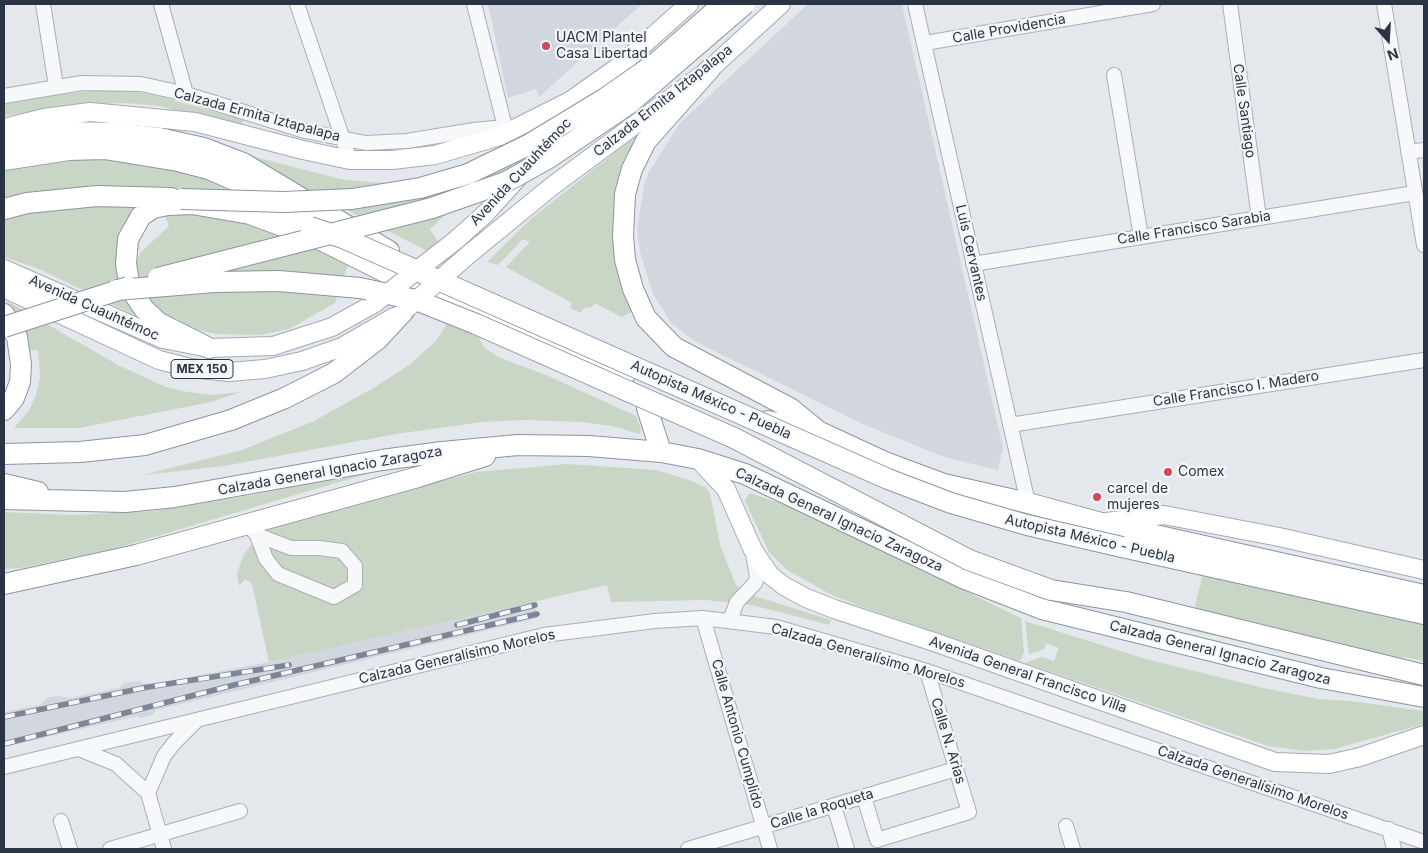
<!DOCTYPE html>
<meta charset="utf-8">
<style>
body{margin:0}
#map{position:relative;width:1428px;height:853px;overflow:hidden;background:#e4e7ec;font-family:Inter,sans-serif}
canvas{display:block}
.frame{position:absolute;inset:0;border:5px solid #2b3445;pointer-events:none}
.north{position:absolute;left:1363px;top:15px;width:50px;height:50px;-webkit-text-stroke:4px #f4f6f9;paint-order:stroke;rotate:161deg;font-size:14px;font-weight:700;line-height:20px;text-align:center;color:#2b3445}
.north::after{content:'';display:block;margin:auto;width:18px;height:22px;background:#2b3445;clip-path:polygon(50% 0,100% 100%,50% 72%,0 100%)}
</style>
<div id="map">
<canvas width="1428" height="853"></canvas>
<div class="frame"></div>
<div class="north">N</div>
</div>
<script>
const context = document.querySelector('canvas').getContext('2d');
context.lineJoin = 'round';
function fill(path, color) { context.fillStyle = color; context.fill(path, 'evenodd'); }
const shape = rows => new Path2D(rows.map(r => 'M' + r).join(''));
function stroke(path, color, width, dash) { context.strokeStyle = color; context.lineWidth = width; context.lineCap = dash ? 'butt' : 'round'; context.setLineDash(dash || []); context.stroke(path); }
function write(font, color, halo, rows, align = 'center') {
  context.font = font + ' Inter,sans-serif'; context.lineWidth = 4.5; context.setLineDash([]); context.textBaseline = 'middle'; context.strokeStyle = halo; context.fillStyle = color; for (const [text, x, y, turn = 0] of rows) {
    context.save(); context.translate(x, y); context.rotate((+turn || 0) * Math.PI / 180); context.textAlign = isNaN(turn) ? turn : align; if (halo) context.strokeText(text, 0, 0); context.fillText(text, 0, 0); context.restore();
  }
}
fill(shape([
 [488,4,642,4,539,97,536,89,508,98],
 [808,4,902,4,1003,448,998,470,944,457,865,425,696,342,671,323,653,294,640,252,637,229,644,185,649,172,680,123],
 [534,601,538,618,156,710,152,715,142,718,137,716,4,747,4,712,39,705,49,697,60,696,69,698,119,688,124,683,139,681,148,685,269,662]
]), '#d2d6de');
fill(shape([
 [105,90,137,92,158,96,244,120,241,126,159,106,125,103,74,105,4,116,4,104,58,94],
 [574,108,504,179,489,173,430,229,438,242,427,251,232,151,340,179,380,183,399,182,438,174,497,155,499,146],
 [648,126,629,160,633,311,622,317,594,303,592,307,584,308,581,313,570,308,572,303,506,267,530,242,523,239,498,265,487,262,532,218],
 [102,157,182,170,241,190,127,222,143,319,39,269,4,257,4,169,29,163],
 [164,213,207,216,254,224,298,239,348,265,335,303,289,329,260,335,216,334,188,328,165,316,144,298,136,271,137,260,141,252,169,226],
 [5,300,120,366,166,387,182,391,211,395,241,392,211,402,79,428,14,428,30,409,36,395,40,378,39,361,38,350,30,351,22,324],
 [448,322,477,334,484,347,498,357,546,375,636,416,641,429,640,434,612,426,581,422,524,420,482,422,396,434,224,466,143,475,242,450,312,422,375,387,409,365,436,341],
 [567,464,656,470,689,480,705,487,710,493,720,545,736,585,748,594,831,620,829,625,752,605,706,600,611,602,607,585,269,662,252,584,245,579,239,586,237,573,244,554,264,529,476,472],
 [386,468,117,548,22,568,4,569,4,512,72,515,153,511,252,495],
 [749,493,784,504,1021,618,1024,652,1020,661,859,606,832,595,787,570,769,552,745,501],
 [1208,554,1424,603,1424,661,1404,657,1400,677,1189,630],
 [1025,621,1149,660,1268,689,1319,699,1350,701,1424,711,1424,724,1334,749,1304,751,1268,746,1025,663,1042,657,1054,661,1059,648,1046,643,1044,649,1029,654]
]), '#c9d6c5');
const minor = shape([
 [43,4,56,86],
 [161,4,186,94],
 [297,4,350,160],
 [474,4,505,127],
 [915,4,1028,503],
 [1230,4,1259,218],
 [1384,4,1424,245],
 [925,43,1153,4],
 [1114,75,1141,237],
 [4,96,82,83,141,84,186,94,305,131,366,143,407,141,474,130,505,127,507,133],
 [1408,152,1424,150],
 [973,264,1415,193],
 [1010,425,1424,360],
 [246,523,257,535,266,559,278,574,334,597,355,585,355,566,342,551,319,548,291,548,257,535],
 [703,618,770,849],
 [730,620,737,602,755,583,757,577,753,553],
 [79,749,116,764,148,793,164,849],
 [4,767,544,635,655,621,703,618,776,627,927,671,1424,842],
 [148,793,164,756,174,743,197,720],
 [864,797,877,840,969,812,927,671],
 [834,806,847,849],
 [61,821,70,849],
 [1066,826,1073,849],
 [1389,829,1394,849],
 [110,849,240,811],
 [688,849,956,769]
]);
const major = shape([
 [4,128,44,118,90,112,195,122,303,150,350,160,392,160,435,155,500,136,570,101,618,67,689,4],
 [456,240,485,214,564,127],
 [468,255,551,187,710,69,781,4],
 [4,269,163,339,209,348,273,346,332,327,375,303],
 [4,288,159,360,190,368,229,372,265,369,302,361,342,347,394,317],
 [698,459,726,489,753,550,770,575,784,586,806,598,834,609,937,643,1275,762,1329,764,1360,757,1424,735],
 [1106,522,1164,515,1279,537,1424,570]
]);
const highway = shape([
 [710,69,646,141,632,169,625,194,623,236,625,260,633,289,646,318,674,347,790,408,817,430],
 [4,142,70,132,114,133,159,138,204,148,243,163,389,251],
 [4,160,69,150,104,149,178,161,209,169,241,183,326,230],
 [4,209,27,203,97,196,171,198],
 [430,288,475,313,626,373],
 [4,314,17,337,21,364,20,382,14,398,4,410],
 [209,348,159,323,144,309,130,288,126,264,128,239,141,216,153,208,168,205,192,204,250,214,323,241,441,300],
 [647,408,661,452],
 [768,421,820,432,885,462,944,484,1028,503,1101,523,1424,595],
 [4,454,80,452,145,445,231,420,285,398,334,373,378,339,405,310],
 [4,484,38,492],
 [4,499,125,502,175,497,382,460,442,452,518,445,589,446,661,452,698,459,745,474,965,579,1042,609,1321,678,1424,697],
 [1122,547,1424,614],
 [4,584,136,555,418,477,485,456]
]);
stroke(minor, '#a9aeb7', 16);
stroke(major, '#a3abb8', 20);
stroke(highway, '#8b94a3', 22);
stroke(minor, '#f7f8fa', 14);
stroke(major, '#fff', 18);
stroke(highway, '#fff', 20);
const rail = shape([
 [457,625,535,605],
 [4,717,148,687,289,665],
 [4,744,234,685,537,614]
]);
stroke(rail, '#7d8696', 5.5);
stroke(rail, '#f4f6f9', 4, [11]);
const majorBridge = shape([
 [375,303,456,240],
 [405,310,468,255]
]);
const highwayBridge = shape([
 [181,199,284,202,352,199,420,188,468,174,528,145,604,99,657,62,723,4],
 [310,227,343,238,888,479,951,503,1027,525,1122,547],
 [158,278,432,208,506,182,549,158,629,104,745,4],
 [116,290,215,282,279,281,360,288,416,300,476,324,734,438,969,560,1051,590,1126,602,1424,675],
 [4,327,128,287]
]);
stroke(majorBridge, '#a3abb8', 20, []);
stroke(highwayBridge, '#8b94a3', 22, []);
stroke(majorBridge, '#fff', 18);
stroke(highwayBridge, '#fff', 20);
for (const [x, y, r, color] of [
 [546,46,5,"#d1495b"],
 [1168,472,5,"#d1495b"],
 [1097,497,5,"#d1495b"]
]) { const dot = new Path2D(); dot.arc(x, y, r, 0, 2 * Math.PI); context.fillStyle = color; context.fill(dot); stroke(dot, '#f4f6f9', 2); }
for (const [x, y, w] of [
 [202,369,62]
]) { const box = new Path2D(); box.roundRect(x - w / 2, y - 9.5, w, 19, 4); context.fillStyle = '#f4f6f9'; context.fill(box); stroke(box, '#2b3445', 1); }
write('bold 12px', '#2b3445', null, [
 ["MEX 150",202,369]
]);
write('14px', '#2b3445', '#f4f6f9', [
 ["Calle Providencia",1009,29,-10],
 ["Calzada Ermita Iztapalapa",663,101,-38],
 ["Calle Santiago",1244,111,82],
 ["Calzada Ermita Iztapalapa",257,115,15],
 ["Avenida Cuauhtémoc",521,172,-47],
 ["Calle Francisco Sarabia",1194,228,-9],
 ["Luis Cervantes",971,253,77],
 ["Avenida Cuauhtémoc",94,308,24],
 ["Calle Francisco I. Madero",1236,389,-9],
 ["Autopista México - Puebla",711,400,24],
 ["Calzada General Ignacio Zaragoza",330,471,-10],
 ["Calzada General Ignacio Zaragoza",839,520,25],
 ["Autopista México - Puebla",1090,539,13],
 ["Calzada General Ignacio Zaragoza",1220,653,14],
 ["Calzada Generalísimo Morelos",868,656,16],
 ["Calzada Generalísimo Morelos",457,657,-13],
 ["Avenida General Francisco Villa",1028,675,19],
 ["Calle Antonio Cumplido",737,734,74],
 ["Calle N. Arias",948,741,73],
 ["Calzada Generalísimo Morelos",1253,783,19],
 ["Calle la Roqueta",822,809,-17]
]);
write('14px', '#2b3445', '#f4f6f9', [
 ["UACM Plantel",556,38],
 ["Casa Libertad",556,54],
 ["Comex",1178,472],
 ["carcel de",1107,489],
 ["mujeres",1107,505]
], 'left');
</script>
